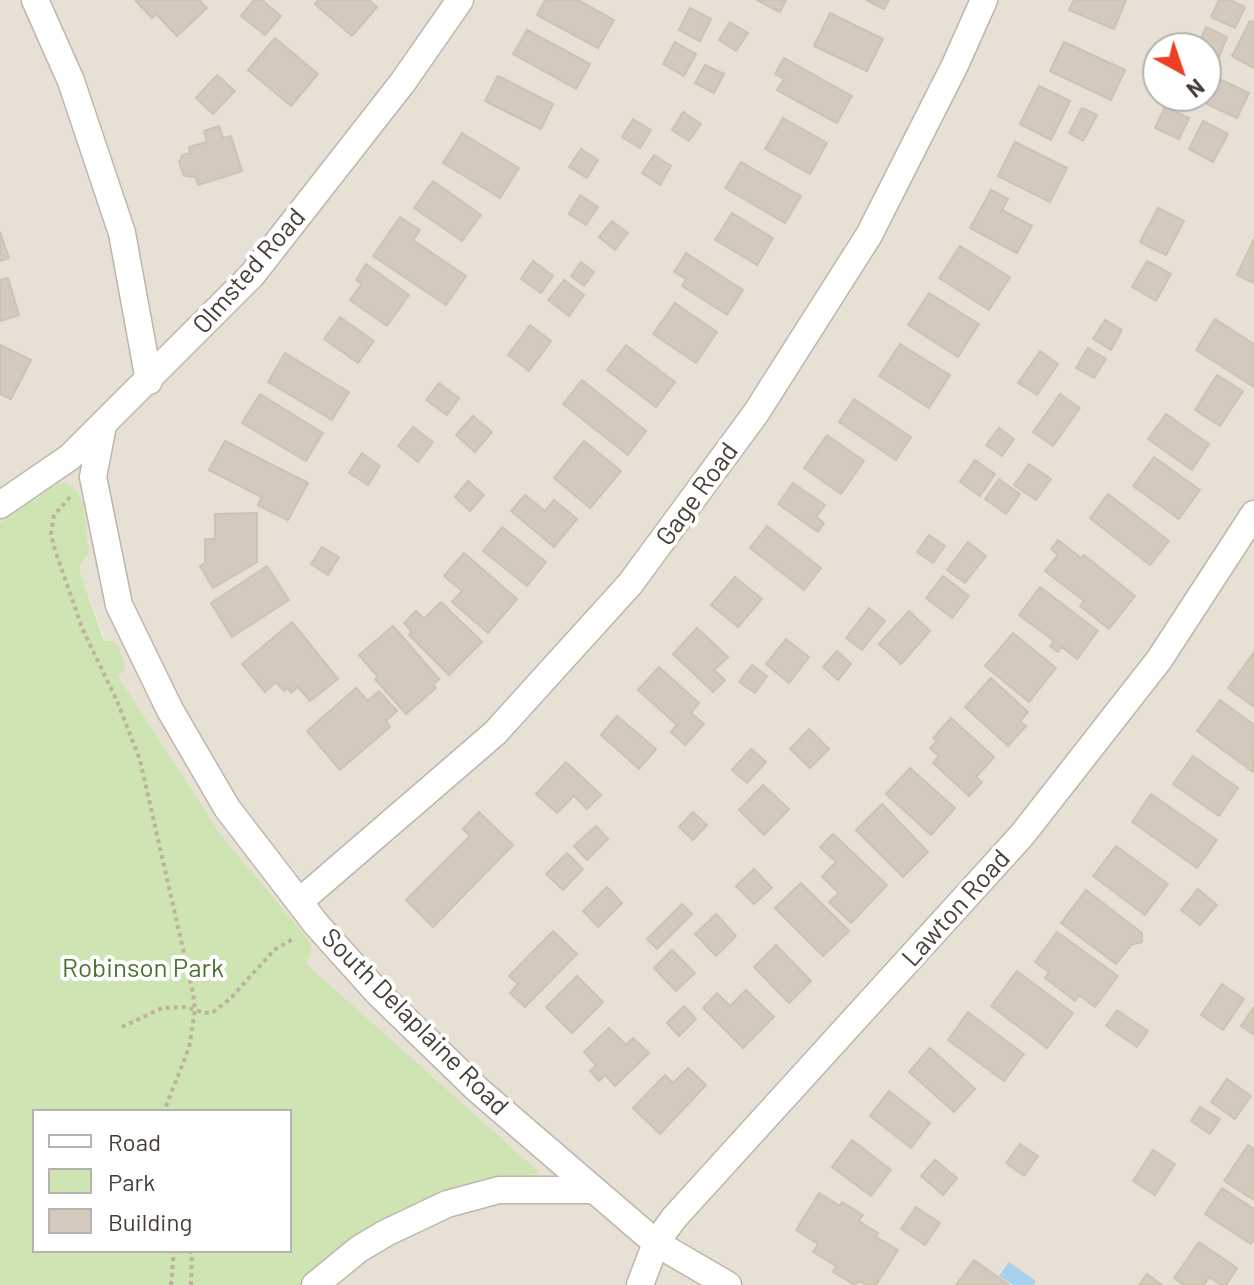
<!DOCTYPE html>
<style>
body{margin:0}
#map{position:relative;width:1254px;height:1285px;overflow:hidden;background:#f2efe7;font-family:Barlow,sans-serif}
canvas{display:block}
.legend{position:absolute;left:32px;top:1109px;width:260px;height:144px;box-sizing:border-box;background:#fff;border:2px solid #b5b2af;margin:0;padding:10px 14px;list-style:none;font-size:24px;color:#453f36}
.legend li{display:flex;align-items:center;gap:16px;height:40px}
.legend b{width:40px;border:2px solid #b5b2af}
.north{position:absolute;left:1142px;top:32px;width:80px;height:80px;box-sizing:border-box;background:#fff;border:2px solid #b5b2af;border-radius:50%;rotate:140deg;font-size:22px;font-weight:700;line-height:32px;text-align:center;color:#453f36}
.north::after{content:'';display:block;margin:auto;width:28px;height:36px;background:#ec3f24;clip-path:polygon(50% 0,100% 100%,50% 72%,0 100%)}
</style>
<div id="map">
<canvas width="1254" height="1285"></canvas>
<ul class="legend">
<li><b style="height:10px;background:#fff"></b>Road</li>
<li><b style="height:22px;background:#cee4b2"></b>Park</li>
<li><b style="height:22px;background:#d3cabd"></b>Building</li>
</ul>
<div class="north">N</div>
</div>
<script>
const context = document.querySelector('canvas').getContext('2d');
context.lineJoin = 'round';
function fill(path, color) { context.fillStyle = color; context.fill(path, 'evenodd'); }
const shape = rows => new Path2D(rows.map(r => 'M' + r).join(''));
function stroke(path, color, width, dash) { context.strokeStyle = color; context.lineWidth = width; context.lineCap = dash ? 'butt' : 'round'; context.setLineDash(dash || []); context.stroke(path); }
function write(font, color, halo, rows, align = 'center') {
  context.font = font + ' Barlow,sans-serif'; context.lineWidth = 8; context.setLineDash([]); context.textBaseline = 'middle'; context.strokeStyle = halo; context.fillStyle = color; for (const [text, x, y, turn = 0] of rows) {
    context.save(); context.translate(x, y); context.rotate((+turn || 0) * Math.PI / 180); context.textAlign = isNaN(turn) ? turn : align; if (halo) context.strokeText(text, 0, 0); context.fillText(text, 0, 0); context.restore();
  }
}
fill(shape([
 [0,0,1254,0,1254,1285,300,1285,339,1252,537,1170,305,964,308,939,221,835,118,676,79,569,87,558,61,483,0,522],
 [1158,48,1206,48,1206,96,1158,96]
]), '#e6e0d5');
fill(shape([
 [60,483,68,484,77,491,83,504,89,552,79,569,104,641,112,641,118,645,126,669,118,676,221,835,308,939,312,949,306,964,537,1170,538,1174,535,1176,339,1252,300,1285,0,1285,0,522],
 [34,1111,290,1111,290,1251,34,1251]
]), '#cee4b2');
fill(shape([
 [1009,1262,1036,1281,1033,1285,1013,1285,999,1276]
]), '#a7d0ec');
const building = shape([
 [135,0,199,0,207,8,177,36,156,14,152,18,135,0],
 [254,0,262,0,281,16,265,35,241,16,254,0],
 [318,0,369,0,377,7,352,36,315,4,318,0],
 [545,0,578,0,614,20,598,48,537,15,545,0],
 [757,0,786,0,780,12,757,0],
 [866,0,889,0,884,9,866,0],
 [1074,0,1126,0,1114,29,1069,10,1074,0],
 [1219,0,1230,0,1245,7,1235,28,1211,17,1219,0],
 [690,8,711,19,700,41,679,30,690,8],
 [830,13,883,39,867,71,814,46,830,13],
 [1250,21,1254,22,1254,68,1232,56,1250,21],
 [730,22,748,33,736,51,719,40,730,22],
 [1206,27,1227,37,1216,64,1206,60,1206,48,1197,48,1206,27],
 [527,30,590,64,576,89,513,54,527,30],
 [275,38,318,74,291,106,248,70,275,38],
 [675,42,696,54,684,76,663,64,675,42],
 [1064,42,1125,70,1111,100,1050,71,1064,42],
 [784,58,852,96,837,123,777,90,784,79,775,74,784,58],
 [705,65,724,74,714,93,695,83,705,65],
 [217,75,235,91,213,114,196,98,217,75],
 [498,76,553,104,541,129,485,101,498,76],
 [1219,79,1249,93,1237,118,1207,104,1219,79],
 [1039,86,1070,101,1051,140,1020,124,1039,86],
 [1165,107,1189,118,1179,139,1155,128,1165,107],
 [1082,108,1097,115,1083,141,1069,133,1082,108],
 [683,112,701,124,689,141,672,130,683,112],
 [783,118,827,143,810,174,765,149,783,118],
 [633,119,651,130,640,148,622,137,633,119],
 [1203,121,1228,134,1213,162,1189,149,1203,121],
 [219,126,223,138,231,136,242,171,198,185,196,177,184,176,179,162,183,155,190,153,189,147,207,142,204,131,219,126],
 [462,133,519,168,500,198,443,163,462,133],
 [1015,142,1067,168,1050,202,998,176,1015,142],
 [581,149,598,160,587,178,569,167,581,149],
 [654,155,671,166,660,185,642,173,654,155],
 [741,162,801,196,785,223,725,188,741,162],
 [433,181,481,215,462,241,414,208,433,181],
 [991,190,1008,199,1002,210,1032,226,1017,253,970,228,991,190],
 [580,195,598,207,586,225,569,214,580,195],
 [1158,208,1184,221,1166,255,1140,242,1158,208],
 [732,213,773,238,757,265,715,240,732,213],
 [400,217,420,230,413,240,466,276,446,305,373,256,400,217],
 [612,221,628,233,615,250,599,237,612,221],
 [0,232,9,258,0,261,0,232],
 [1254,239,1254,283,1237,275,1254,239],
 [960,246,1010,277,989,310,939,278,960,246],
 [686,253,743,290,727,315,682,286,686,279,674,272,686,253],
 [533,261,553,276,541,293,521,279,533,261],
 [1147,261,1171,274,1156,301,1132,287,1147,261],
 [581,262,594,272,584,286,571,276,581,262],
 [366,264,409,295,387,326,350,300,362,284,356,280,366,264],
 [8,278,19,315,0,321,0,280,8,278],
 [564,280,584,295,569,316,548,300,564,280],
 [929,293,979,324,958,357,908,325,929,293],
 [675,303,717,332,696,363,653,334,675,303],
 [340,317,374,341,358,363,324,339,340,317],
 [1215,319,1254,344,1254,387,1196,350,1215,319],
 [1105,320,1122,330,1111,350,1093,339,1105,320],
 [530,325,551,341,529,371,508,355,530,325],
 [900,344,950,375,929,408,879,376,900,344],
 [0,345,31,360,11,399,0,394,0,345],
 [626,345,675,382,656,407,607,370,626,345],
 [1088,348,1106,359,1094,378,1076,368,1088,348],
 [1040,351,1058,364,1037,395,1018,383,1040,351],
 [285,353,349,392,332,420,268,382,285,353],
 [1217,375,1243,391,1220,426,1195,410,1217,375],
 [582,380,646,431,628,455,563,404,582,380],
 [439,383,459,398,447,415,426,400,439,383],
 [260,394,323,433,306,461,242,423,260,394],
 [1060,394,1080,408,1053,446,1033,432,1060,394],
 [854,399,911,437,896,460,839,422,854,399],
 [1166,414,1209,444,1192,470,1148,439,1166,414],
 [473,416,492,432,475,452,456,435,473,416],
 [413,427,433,442,418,462,398,446,413,427],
 [999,428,1014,439,1002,456,986,445,999,428],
 [827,435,864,461,841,494,804,468,827,435],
 [225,441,308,483,288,520,258,505,262,497,209,470,225,441],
 [584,441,621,471,590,508,554,478,584,441],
 [362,453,380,466,368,485,349,473,362,453],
 [1154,457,1200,490,1179,519,1133,486,1154,457],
 [975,460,995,474,980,496,960,482,975,460],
 [1029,464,1051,479,1036,500,1014,485,1029,464],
 [999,479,1020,494,1006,514,985,499,999,479],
 [468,481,484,495,470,511,455,497,468,481],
 [793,483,825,505,816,517,824,523,818,532,778,504,793,483],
 [1108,494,1169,541,1150,565,1090,518,1108,494],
 [525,495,545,511,554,500,577,519,554,547,511,511,525,495],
 [257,513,257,562,213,588,200,566,205,563,205,539,215,539,215,514,257,513],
 [767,526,821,568,804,590,750,548,767,526],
 [502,527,546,562,527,586,483,551,502,527],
 [929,535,945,546,933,563,917,552,929,535],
 [1058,540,1081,558,1084,555,1135,596,1109,629,1080,606,1084,601,1045,571,1058,555,1051,549,1058,540],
 [968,542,986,556,965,583,947,570,968,542],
 [322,547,339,557,328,575,311,564,322,547],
 [464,553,517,599,488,633,452,602,462,591,444,576,464,553],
 [267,566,289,600,232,637,211,603,267,566],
 [943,576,969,596,952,618,926,598,943,576],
 [735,577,762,599,738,627,711,605,735,577],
 [1040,587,1098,631,1077,659,1062,647,1058,652,1050,646,1054,641,1019,615,1040,587],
 [441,602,482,642,449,675,409,635,412,632,404,623,416,611,424,619,441,602],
 [869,608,885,621,862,650,846,638,869,608],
 [909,611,930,631,901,664,879,644,909,611],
 [292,622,338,679,310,701,298,687,291,693,288,688,284,691,276,682,265,692,242,664,292,622],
 [393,626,439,679,433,685,436,688,406,714,375,679,378,677,359,655,393,626],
 [697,628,728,657,714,670,725,680,713,692,673,654,697,628],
 [1013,633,1056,668,1029,702,985,666,1013,633],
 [786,639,809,657,789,683,766,664,786,639],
 [837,651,851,664,838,680,823,667,837,651],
 [1254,652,1254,707,1228,688,1254,652],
 [752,665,767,676,755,693,739,682,752,665],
 [659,667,699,703,691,713,704,724,685,745,671,732,677,725,638,690,659,667],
 [991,678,1028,712,1020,721,1026,726,1008,746,965,707,991,678],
 [356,688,368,701,379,691,397,711,386,721,390,727,340,770,307,731,356,688],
 [1220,700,1254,725,1253,772,1197,731,1220,700],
 [617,716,656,749,639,769,601,735,617,716],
 [951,718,994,757,976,777,982,782,969,796,933,763,939,756,930,748,937,741,933,738,951,718],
 [809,729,829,749,810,768,790,749,809,729],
 [751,749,766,762,747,783,732,770,751,749],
 [1193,756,1238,788,1219,816,1173,784,1193,756],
 [566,762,601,795,587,809,574,796,557,813,536,794,566,762],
 [910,768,955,808,931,835,886,794,910,768],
 [763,785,789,809,764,835,739,810,763,785],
 [1151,794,1217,840,1197,868,1132,822,1151,794],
 [882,804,928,852,903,877,856,830,882,804],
 [479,812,513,845,433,927,406,900,470,836,463,829,479,812],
 [693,812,707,825,693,840,679,827,693,812],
 [596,826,608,839,587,860,574,846,596,826],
 [833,834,887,885,851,923,829,902,839,893,822,877,836,862,820,847,833,834],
 [1116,846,1168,884,1145,915,1093,876,1116,846],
 [567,853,583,869,563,890,546,874,567,853],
 [754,869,772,888,754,904,736,886,754,869],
 [801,883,849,931,823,956,775,908,801,883],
 [607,887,622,903,598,927,583,911,607,887],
 [1198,889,1217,905,1200,925,1181,910,1198,889],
 [1086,890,1142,933,1142,942,1131,945,1116,964,1061,923,1086,890],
 [682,904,692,914,657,949,647,939,682,904],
 [716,914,736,936,716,956,695,934,716,914],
 [553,931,577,954,525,1007,510,993,518,984,509,976,553,931],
 [1057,932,1118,976,1095,1007,1079,995,1075,1001,1045,978,1049,972,1035,962,1057,932],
 [776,945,811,981,789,1003,754,967,776,945],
 [672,950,695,973,676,991,654,968,672,950],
 [1017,971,1073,1013,1047,1048,991,1006,1017,971],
 [577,976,603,1002,572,1033,546,1007,577,976],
 [1222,984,1244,999,1223,1030,1201,1015,1222,984],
 [746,990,774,1017,743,1048,703,1008,717,993,730,1006,746,990],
 [684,1006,696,1019,679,1036,667,1023,684,1006],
 [1254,1007,1254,1035,1241,1026,1254,1007],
 [1117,1010,1148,1031,1137,1047,1106,1026,1117,1010],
 [968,1012,1024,1054,1004,1081,948,1040,968,1012],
 [609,1028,626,1045,633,1038,649,1053,615,1086,605,1075,599,1081,590,1071,596,1065,584,1052,609,1028],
 [930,1048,975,1089,954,1112,909,1072,930,1048],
 [688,1068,706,1085,660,1134,633,1108,665,1075,673,1083,688,1068],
 [1227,1079,1251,1096,1235,1119,1211,1102,1227,1079],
 [889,1091,930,1123,911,1148,870,1116,889,1091],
 [1200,1107,1220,1119,1210,1134,1191,1121,1200,1107],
 [852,1140,891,1170,871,1196,832,1167,852,1140],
 [1020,1144,1038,1156,1024,1176,1006,1163,1020,1144],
 [1248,1145,1254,1149,1254,1200,1224,1181,1248,1145],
 [1153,1150,1175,1164,1155,1195,1133,1181,1153,1150],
 [935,1160,957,1178,943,1195,921,1176,935,1160],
 [1222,1188,1254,1209,1254,1240,1251,1244,1205,1214,1222,1188],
 [819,1193,840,1206,842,1202,863,1215,859,1221,878,1233,876,1237,898,1250,876,1285,866,1285,859,1281,855,1285,833,1272,836,1266,813,1252,818,1244,796,1230,819,1193],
 [916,1207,940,1223,925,1245,901,1229,916,1207],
 [1199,1242,1237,1268,1226,1285,1221,1285,1209,1277,1204,1285,1184,1285,1174,1278,1199,1242],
 [974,1260,1009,1285,956,1285,974,1260],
 [1147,1274,1162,1285,1139,1285,1147,1274]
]);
fill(building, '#d3cabd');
stroke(building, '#cec2b1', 2);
const minor = shape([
 [35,0,71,81,122,233,149,381],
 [103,425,93,477,119,605,170,710,227,808,316,924,378,993,478,1090,656,1243,728,1285],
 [0,505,70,457,252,275,403,82,460,0],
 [299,902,495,733,630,584,756,413,869,235,955,65,984,0],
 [315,1285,359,1249,386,1233,447,1204,499,1190,593,1190],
 [640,1285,656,1243,674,1218,1022,835,1159,660,1254,514]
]);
stroke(minor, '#bdb6aa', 29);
stroke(shape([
 [70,497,54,515,51,534,55,550,82,628,117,701,140,760,193,993,195,1010,189,1048,164,1111],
 [122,1027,162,1008,186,1007,205,1013,213,1012,230,999,274,950,295,938],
 [181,1251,192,1252],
 [171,1285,174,1251],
 [191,1285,192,1251]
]), '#beb29c', 4, [4, 4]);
stroke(minor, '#fff', 26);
write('26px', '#453f36', '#fff', [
 ["Olmsted Road",249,271,-49],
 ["Gage Road",697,494,-54],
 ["Lawton Road",956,908,-48],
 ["South Delaplaine Road",415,1022,45]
]);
write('26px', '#49732d', '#fff', [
 ["Robinson Park",143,968]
]);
</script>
